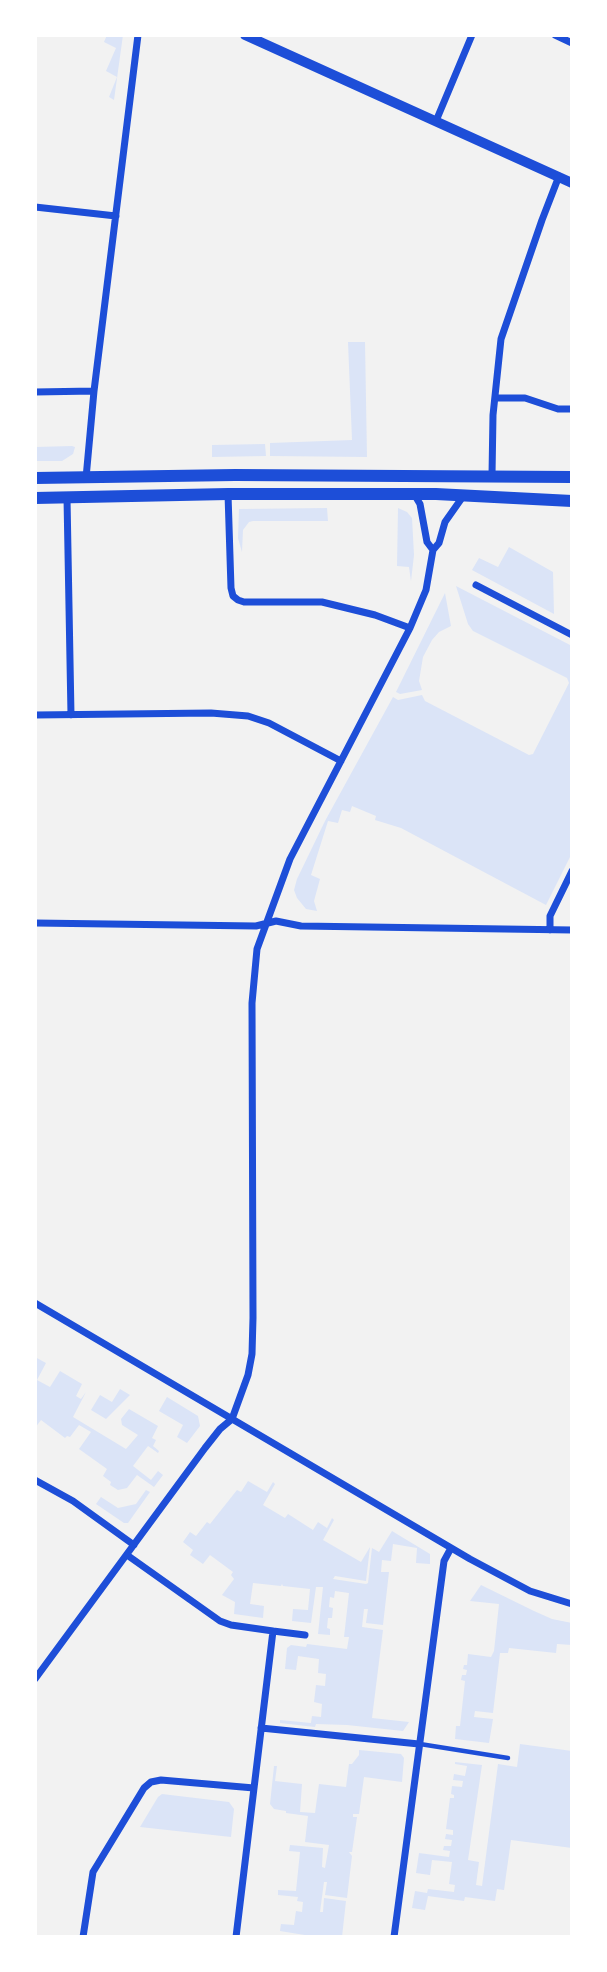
<!DOCTYPE html>
<style>
body{margin:0}
#map{position:relative;width:607px;height:1972px;overflow:hidden;background:#f2f2f2;font-family:Barlow,sans-serif}
canvas{display:block}
.frame{position:absolute;inset:0;border:37px solid #fff;pointer-events:none}
</style>
<div id="map">
<canvas width="607" height="1972"></canvas>
<div class="frame"></div>
</div>
<script>
const context = document.querySelector('canvas').getContext('2d');
context.lineJoin = 'round';
function fill(path, color) { context.fillStyle = color; context.fill(path, 'evenodd'); }
const shape = rows => new Path2D(rows.map(r => 'M' + r).join(''));
function stroke(path, color, width, dash) { context.strokeStyle = color; context.lineWidth = width; context.lineCap = dash ? 'butt' : 'round'; context.setLineDash(dash || []); context.stroke(path); }
fill(shape([
 [107,35,123,35,114,100,109,97,117,77,106,71,116,48,104,42],
 [348,342,365,342,367,457,270,456,270,443,352,440],
 [265,444,266,456,212,457,212,445],
 [35,447,72,446,75,447,73,454,62,461,35,461],
 [327,508,328,521,253,521,249,522,243,530,242,552,238,538,239,509],
 [398,508,407,512,412,518,414,555,411,581,409,567,397,566],
 [509,547,553,572,554,614,472,570,479,558,498,567],
 [456,586,572,646,572,853,546,905,401,828,375,820,376,816,352,806,350,812,342,810,338,823,328,821,311,875,320,879,314,901,317,911,306,909,297,898,294,890,297,879,325,821,393,697,398,700,422,695,425,701,529,755,533,754,569,683,567,678,473,631,468,624],
 [445,593,451,626,439,632,432,640,423,657,419,681,422,690,400,694,396,692],
 [35,1357,46,1363,37,1380,50,1387,60,1371,82,1384,76,1396,81,1399,86,1392,73,1417,126,1449,138,1435,122,1425,121,1419,129,1409,158,1426,152,1438,156,1440,153,1446,159,1451,158,1453,148,1446,133,1466,151,1480,158,1471,163,1475,154,1487,137,1475,127,1488,118,1490,110,1485,111,1482,103,1476,107,1469,79,1449,91,1432,79,1425,70,1437,67,1436,65,1438,41,1420,35,1428],
 [120,1389,130,1395,106,1419,91,1410,100,1395,112,1402],
 [167,1397,198,1416,200,1426,187,1443,177,1437,183,1425,159,1411],
 [248,1481,267,1492,273,1482,275,1484,263,1505,285,1518,288,1514,313,1530,318,1522,327,1528,332,1518,334,1520,323,1540,361,1562,370,1547,366,1581,335,1576,333,1579,366,1584,368,1583,372,1548,379,1552,392,1531,430,1554,430,1564,416,1563,417,1548,393,1544,391,1561,382,1560,381,1572,389,1572,383,1625,366,1623,368,1609,364,1609,362,1627,383,1630,372,1718,409,1722,403,1731,347,1725,316,1724,315,1727,280,1723,280,1720,311,1723,312,1716,321,1717,322,1704,314,1702,316,1685,325,1686,326,1674,318,1673,319,1659,298,1656,296,1670,285,1669,287,1648,291,1645,306,1647,307,1644,347,1649,349,1637,344,1637,349,1593,335,1591,334,1598,330,1597,329,1607,333,1608,332,1618,328,1618,327,1628,330,1629,330,1635,318,1634,323,1587,316,1587,311,1623,292,1621,293,1609,308,1610,310,1589,283,1586,282,1584,281,1586,253,1583,250,1604,264,1606,263,1618,234,1614,235,1602,222,1595,234,1579,231,1575,233,1572,210,1555,203,1564,190,1555,193,1550,183,1542,190,1532,196,1536,207,1522,210,1524,237,1490,241,1492],
 [146,1490,150,1492,128,1523,124,1523,96,1504,101,1497,118,1508,136,1504],
 [481,1585,534,1611,552,1619,572,1623,572,1645,557,1644,556,1653,509,1648,508,1653,500,1653,493,1713,475,1711,474,1717,493,1719,489,1743,455,1739,456,1726,460,1726,465,1681,461,1680,462,1675,466,1675,467,1670,463,1669,464,1665,467,1665,468,1654,491,1657,494,1651,499,1604,470,1601],
 [520,1744,572,1751,572,1848,511,1840,504,1890,497,1889,495,1901,465,1897,464,1901,428,1896,425,1910,412,1908,415,1891,427,1893,428,1889,454,1892,455,1885,449,1884,452,1862,432,1860,430,1875,416,1873,419,1853,449,1857,450,1851,443,1850,444,1846,451,1846,452,1840,445,1839,446,1834,453,1835,453,1830,446,1829,450,1798,454,1798,454,1795,451,1794,452,1786,462,1787,463,1781,453,1780,454,1774,465,1776,467,1766,455,1764,455,1762,482,1765,468,1860,479,1862,476,1885,482,1886,498,1764,517,1767],
 [359,1750,401,1754,404,1758,402,1782,364,1777,359,1814,353,1814,353,1817,357,1817,352,1852,349,1852,352,1856,347,1898,325,1895,327,1882,324,1882,320,1912,323,1912,324,1898,346,1901,342,1937,317,1937,280,1931,281,1924,294,1925,296,1911,302,1912,303,1902,297,1901,298,1897,278,1895,278,1890,296,1891,300,1852,289,1851,290,1845,323,1848,322,1867,325,1868,329,1845,305,1842,308,1816,286,1813,286,1811,274,1809,270,1804,274,1766,277,1766,275,1781,302,1784,300,1812,315,1813,319,1784,346,1787,349,1764,352,1764,359,1755],
 [162,1794,229,1802,234,1809,231,1837,140,1827,158,1797]
]), '#dbe4f7');
stroke(shape([
 [420,1744,508,1758]
]), '#1d4ed8', 4.5);
stroke(shape([
 [555,35,572,43],
 [436,121,472,35],
 [35,207,116,216],
 [35,392,94,391],
 [495,398,525,398,558,409,572,409],
 [492,475,493,415,501,339,542,220,559,176],
 [86,478,94,391,138,35],
 [228,494,231,588,233,596,238,600,244,602,322,602,375,615,410,628],
 [414,494,420,504,427,542,433,550],
 [67,498,71,715],
 [476,585,572,635],
 [35,715,211,713,248,716,269,723,341,761],
 [35,923,256,926,276,921,301,926,572,930],
 [550,930,550,916,572,871],
 [35,1303,470,1559,530,1591,572,1604],
 [35,1480,73,1501,134,1545],
 [127,1555,220,1621,231,1625,273,1631,236,1937],
 [273,1631,305,1635],
 [35,1679,205,1448,220,1429,232,1419,248,1375,252,1354,253,1318,252,1003,257,949,290,859,410,628,426,590,433,550,439,543,445,522,464,495],
 [261,1728,419,1744],
 [83,1937,93,1872,144,1788,151,1782,161,1780,254,1788],
 [394,1937,444,1561,451,1548]
]), '#1d4ed8', 7);
stroke(shape([
 [245,35,572,183]
]), '#1d4ed8', 10);
stroke(shape([
 [35,478,235,475,572,477],
 [35,498,228,494,436,494,572,501]
]), '#1d4ed8', 12);
</script>
